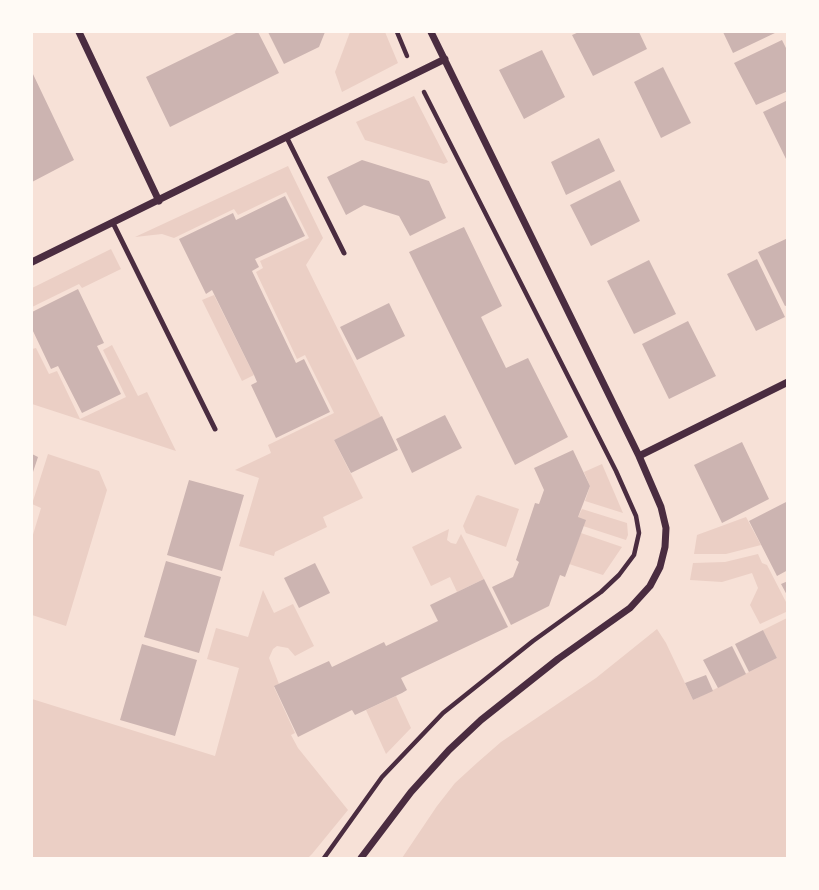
<!DOCTYPE html>
<style>
body{margin:0}
#map{position:relative;width:819px;height:890px;overflow:hidden;background:#f7e1d7;font-family:Spectral,serif}
canvas{display:block}
.frame{position:absolute;inset:0;border:33px solid #fffaf5;pointer-events:none}
</style>
<div id="map">
<canvas width="819" height="890"></canvas>
<div class="frame"></div>
</div>
<script>
const context = document.querySelector('canvas').getContext('2d');
context.lineJoin = 'round';
function fill(path, color) { context.fillStyle = color; context.fill(path, 'evenodd'); }
const shape = rows => new Path2D(rows.map(r => 'M' + r).join(''));
function stroke(path, color, width, dash) { context.strokeStyle = color; context.lineWidth = width; context.lineCap = dash ? 'butt' : 'round'; context.setLineDash(dash || []); context.stroke(path); }
fill(shape([
 [350,32,385,32,398,63,342,92,335,72],
 [414,96,448,162,444,164,365,140,356,122],
 [288,166,323,238,306,265,381,417,334,440,363,498,323,517,327,527,275,552,274,556,239,546,259,478,235,470,271,453,268,445,334,413,305,355,297,359,256,272,263,268,260,261,309,238,286,192,238,215,234,209,174,238,162,234,135,237],
 [111,249,121,269,82,288,79,284,32,307,32,288],
 [214,295,254,375,242,381,202,300],
 [112,345,138,396,147,392,176,451,32,404,32,349,36,348,49,374,57,371,80,419,126,397,103,350],
 [48,454,99,471,107,490,66,626,32,615,32,538,41,508,32,504],
 [602,464,623,513,585,501,590,486,584,472],
 [478,495,519,509,506,547,466,533,463,526,476,496],
 [582,509,627,523,628,535,626,540,583,526,578,517],
 [746,517,761,545,726,554,694,554,697,535],
 [449,529,447,540,451,543,456,544,461,534,484,579,457,592,450,577,431,586,412,547],
 [581,533,622,547,603,575,569,564],
 [758,554,762,563,767,565,786,602,786,612,760,624,750,605,758,588,752,573,722,582,690,580,693,563,725,562],
 [263,590,274,613,293,604,314,646,295,656,288,648,277,646,273,649,269,658,279,684,274,687,295,733,291,735,298,748,348,810,312,854,308,858,32,858,32,699,215,756,239,668,207,659,216,628,248,637],
 [787,618,787,858,402,858,437,806,455,783,478,762,501,742,596,678,657,629,666,643,693,700,777,658,763,630],
 [396,696,411,728,386,754,366,710]
]), '#ebcfc5');
fill(shape([
 [238,32,258,32,279,73,170,127,146,77],
 [268,32,325,32,319,47,284,64],
 [579,32,639,32,647,49,593,76,572,35],
 [723,32,777,32,733,53],
 [782,40,788,52,788,91,756,105,734,63],
 [542,50,565,97,524,119,499,70],
 [663,67,691,123,661,138,634,82],
 [32,72,74,160,32,182],
 [788,100,788,163,763,112],
 [599,138,615,171,566,195,551,162],
 [362,160,429,181,446,218,410,236,399,216,364,205,346,215,327,177],
 [620,180,640,221,591,246,570,205],
 [285,196,305,236,255,259,259,267,252,271,296,363,304,359,330,412,276,438,251,385,257,382,254,375,212,290,206,294,179,239,233,213,236,220],
 [464,227,502,306,481,317,506,368,528,358,568,437,515,465,409,252],
 [788,238,788,305,785,306,758,252],
 [757,259,785,317,756,331,727,274],
 [649,260,676,314,634,334,607,281],
 [78,289,104,343,97,346,121,394,82,413,58,366,51,369,32,329,32,312],
 [389,303,405,336,357,360,340,327],
 [688,321,716,376,669,399,642,344],
 [445,415,462,448,412,473,396,439],
 [382,416,398,450,351,473,334,440],
 [742,442,769,499,722,523,694,465],
 [573,450,590,486,578,517,586,520,565,577,560,575,549,606,511,625,492,587,513,577,519,562,516,560,535,503,539,504,544,490,534,468],
 [32,454,38,457,32,475],
 [189,480,244,495,222,571,167,555],
 [788,501,788,570,777,576,749,521],
 [166,561,221,577,199,653,144,637],
 [315,563,330,593,299,608,284,578],
 [484,579,508,627,401,678,407,690,402,693,355,715,352,710,298,737,274,686,329,661,332,667,384,642,386,646,438,621,430,605],
 [788,581,788,597,781,584],
 [763,630,777,658,749,672,735,644],
 [142,644,197,660,175,736,120,720],
 [732,646,746,674,718,688,703,660],
 [706,675,713,691,693,700,685,683]
]), '#ccb4b1');
stroke(shape([
 [397,32,407,56],
 [324,858,382,777,443,713,533,641,601,592,619,575,634,555,639,533,636,516,616,471,424,92]
]), '#4a2c40', 4.5);
stroke(shape([
 [287,138,344,253],
 [113,223,215,429]
]), '#4a2c40', 5);
stroke(shape([
 [79,32,159,201],
 [32,262,445,59],
 [639,456,788,382],
 [361,858,411,792,449,750,481,720,558,659,630,608,650,586,660,567,665,547,666,528,661,507,639,456,431,32]
]), '#4a2c40', 7);
</script>
